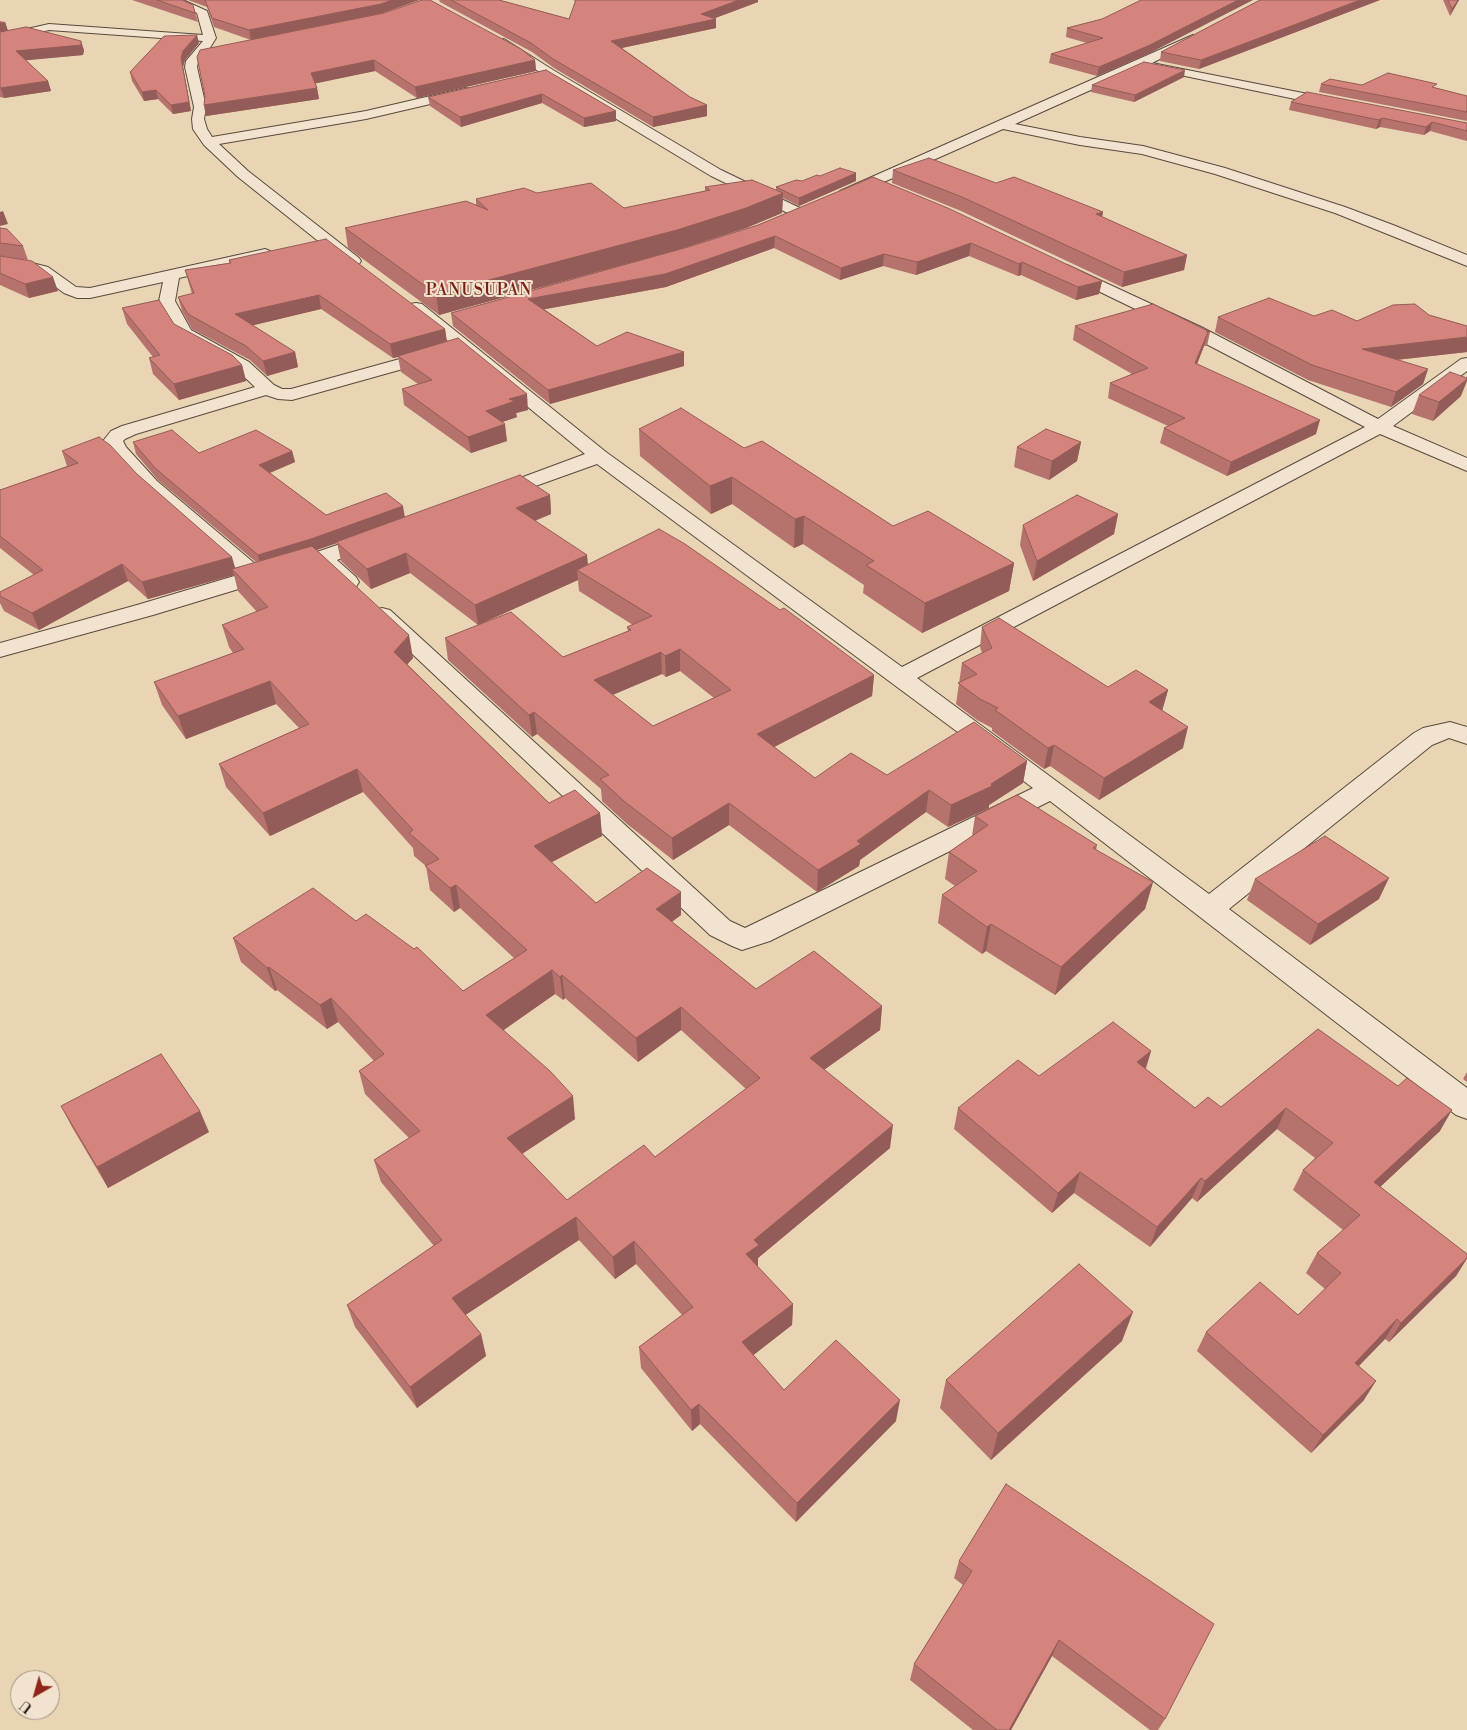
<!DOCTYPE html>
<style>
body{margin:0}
#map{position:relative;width:1467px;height:1730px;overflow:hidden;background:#e9d4b4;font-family:"Libre Bodoni",serif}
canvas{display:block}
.north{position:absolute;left:10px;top:1670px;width:50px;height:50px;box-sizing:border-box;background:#f1e3ce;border:1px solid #a09384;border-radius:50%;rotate:218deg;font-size:14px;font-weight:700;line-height:20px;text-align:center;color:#271c16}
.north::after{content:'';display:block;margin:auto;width:18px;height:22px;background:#8f2418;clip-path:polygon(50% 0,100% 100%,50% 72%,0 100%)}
</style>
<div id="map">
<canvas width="1467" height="1730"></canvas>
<div class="north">U</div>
</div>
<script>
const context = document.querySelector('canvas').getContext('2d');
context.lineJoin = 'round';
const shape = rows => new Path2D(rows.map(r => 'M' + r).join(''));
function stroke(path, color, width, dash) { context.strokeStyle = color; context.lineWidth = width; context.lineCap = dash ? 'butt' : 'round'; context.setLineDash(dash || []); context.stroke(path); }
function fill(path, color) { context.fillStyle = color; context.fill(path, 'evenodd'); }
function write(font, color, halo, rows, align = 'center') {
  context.font = font + ' "Libre Bodoni",serif'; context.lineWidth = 4; context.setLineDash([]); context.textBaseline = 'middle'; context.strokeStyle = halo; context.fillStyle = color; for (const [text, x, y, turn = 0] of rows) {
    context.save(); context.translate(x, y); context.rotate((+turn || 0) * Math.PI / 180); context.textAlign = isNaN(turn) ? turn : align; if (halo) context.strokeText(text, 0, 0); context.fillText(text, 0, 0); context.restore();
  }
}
const minor = shape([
 [169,0,183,0,207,11,216,38,208,51,198,62,197,67,206,107,204,119,207,129,212,137,366,111,465,88,469,89,471,92,469,95,366,119,219,144,248,171,359,258,361,261,359,264,347,264,238,177,204,145,193,129,192,119,194,107,185,67,186,61,203,41,49,30,0,41,0,35,49,24,203,35,197,13,169,0],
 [1193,35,1197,36,1199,38,1197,40,1152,63,1338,100,1344,104,1338,108,1142,67,1015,124,1080,137,1143,146,1225,168,1345,207,1393,225,1467,255,1467,266,1335,213,1215,174,1142,154,1080,145,1003,129,850,197,840,197,838,194,840,191,1193,35],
 [504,39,553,70,721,170,804,210,806,213,804,216,799,217,794,216,711,176,545,76,500,44,498,42,504,39],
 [265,249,270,251,273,254,270,257,179,278,175,301,191,330,249,362,274,385,282,389,291,389,436,349,442,350,445,354,442,358,292,400,278,399,266,395,136,434,125,439,123,441,126,447,157,481,260,568,270,565,278,567,281,572,278,577,153,615,0,657,0,643,137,605,241,574,143,489,111,454,103,441,111,431,122,426,255,387,237,370,179,338,168,321,159,301,163,282,90,298,77,298,64,293,37,273,16,269,0,268,0,258,16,259,48,267,76,287,90,288,265,249],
 [1067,265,1201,327,1378,419,1461,359,1467,358,1467,371,1393,426,1467,458,1467,471,1380,434,917,678,1209,894,1414,733,1423,728,1450,722,1467,727,1467,744,1449,738,1432,745,1229,909,1467,1088,1467,1119,1456,1115,1050,801,770,941,742,950,732,946,710,935,371,615,374,610,382,608,390,610,730,921,745,928,1033,788,597,464,502,498,495,500,488,498,485,494,488,490,585,454,408,308,410,304,416,303,422,304,606,452,902,667,1365,427,1189,335,1061,273,1059,270,1061,267,1067,265],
 [372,533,379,535,383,539,379,543,337,560,356,577,359,582,356,587,348,589,340,587,311,558,314,553,372,533]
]);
stroke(minor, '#584a3e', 2);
fill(minor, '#f1e3ce');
fill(shape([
 [132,0,182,0,193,5,198,22],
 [188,0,419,0,383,13,535,60,536,71,417,98,375,71,315,83,317,88,319,99,206,116,204,105,251,40,214,27,207,7],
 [439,0,499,0,569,19,575,1,573,0,758,0,758,2,715,18,716,28,622,48,690,97,707,105,707,116,653,127,554,68,532,52,440,2],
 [1260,0,1380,0,1199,69,1160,61,1161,52],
 [1443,0,1459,0,1450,16],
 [1102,19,1148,54,1097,76,1049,63,1051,54,1087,43,1066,37,1067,28],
 [0,21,5,22,8,31,84,50,83,55,25,60,48,81,51,91,4,98,0,97],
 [199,43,185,60,183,67,191,111,173,114,158,99,144,101,132,81,130,72],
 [546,70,616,111,616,121,584,127,542,103,461,127,430,106,428,97],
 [1184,77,1134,102,1091,92,1092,85],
 [1321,84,1436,88,1467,96,1467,121,1319,92],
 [1291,102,1467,123,1467,141,1430,131,1424,135,1380,127,1376,129,1289,110],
 [893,170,996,183,1103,212,1102,217,1187,255,1184,270,1122,287,961,211,892,183],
 [856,173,856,181,799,206,783,198,782,213,746,228,677,250,439,315,348,248,345,228,476,206,476,199,537,193,624,208,705,191,705,187,776,190,776,187,802,181,820,176],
 [873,177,1102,281,1099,294,1076,300,1021,275,1018,276,969,256,916,275,883,266,840,280,774,248,666,287,544,309,597,346,684,352,684,366,550,404,453,326,451,313,688,247,758,225],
 [0,228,23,246,28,260,0,256],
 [0,256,58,291,29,298,0,285],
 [229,260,445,329,447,342,528,410,516,413,517,417,502,422,507,441,471,453,404,405,402,389,418,384,401,372,398,357,393,358,321,309,252,325,295,352,298,367,267,376,250,360,192,329,182,311,178,297,192,294,185,270,229,263],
 [1153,304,1210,332,1207,346,1204,346,1197,364,1316,434,1227,476,1160,443,1164,428,1168,426,1108,398,1110,383,1132,374,1073,340,1075,326],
 [122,308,174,324,242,365,246,381,179,400,153,374,149,358,153,357,127,324],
 [1429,315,1467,326,1467,352,1397,360,1428,369,1423,384,1391,407,1308,380,1215,332,1218,317,1314,316,1357,321],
 [1419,395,1461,396,1433,421,1412,414],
 [639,429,744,448,893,526,1014,563,1009,591,922,633,863,593,864,585,803,544,794,548,732,504,711,514,640,456],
 [133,442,199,453,292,451,295,462,270,473,326,515,405,517,550,495,551,514,535,521,588,564,780,610,874,675,872,696,774,747,815,778,887,775,1027,761,1023,783,989,805,989,808,948,827,926,812,860,860,859,866,817,892,729,825,673,860,627,824,602,801,601,789,537,734,532,737,448,660,445,638,563,657,628,631,627,627,633,625,579,591,578,580,478,625,410,573,371,589,341,561,337,543,317,550,413,658,407,664,549,803,600,813,602,836,551,862,596,903,681,915,672,922,756,989,882,1006,880,1030,824,1070,890,1148,758,1258,758,1267,793,1304,792,1325,753,1355,784,1390,896,1421,796,1522,700,1424,692,1431,641,1368,639,1347,682,1315,636,1264,615,1279,579,1240,465,1315,481,1334,486,1356,417,1408,355,1327,347,1305,434,1246,381,1182,374,1160,409,1138,365,1094,359,1071,374,1061,338,1022,327,1029,277,990,275,991,241,962,233,938,356,921,463,991,514,958,460,908,454,912,430,890,426,866,414,856,413,848,363,792,270,836,226,787,219,764,299,728,276,704,186,739,162,705,154,682,233,653,229,647,222,625,257,612,238,591,234,575,148,599,128,581,39,630,4,611,0,603,0,592,34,575,0,548,0,490,67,466,62,451,137,474,235,568,256,562,158,480,136,454],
 [680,671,714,698,653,726,612,695,662,674,666,677],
 [555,994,563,1000,565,998,638,1062,681,1030,746,1089,655,1157,567,1200,522,1154,575,1119,503,1030],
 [1081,442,1077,461,1049,480,1014,467,1017,447],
 [1118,514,1114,534,1033,581,1020,545,1023,525],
 [982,627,1108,687,1168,690,1162,711,1183,748,1099,800,1050,766,1044,769,992,731,992,728,977,720,956,704,962,663,982,653,980,647],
 [975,816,1097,845,1096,850,1153,882,1145,909,1055,995,986,951,982,954,938,923,942,895,955,886,945,879,949,852,972,836],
 [1255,879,1379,899,1310,945,1247,900],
 [1318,1029,1440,1131,1380,1187,1467,1254,1467,1259,1456,1276,1389,1342,1385,1339,1359,1366,1364,1400,1311,1453,1197,1351,1206,1332,1298,1315,1325,1289,1306,1273,1317,1253,1343,1230,1293,1190,1303,1170,1315,1158,1277,1129,1197,1202,1192,1198,1150,1247,1074,1193,1052,1213,954,1129,958,1108,1039,1076,1151,1051,1146,1069,1195,1108,1221,1107],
 [1467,1072,1467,1082,1463,1079],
 [61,1106,209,1132,108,1188,72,1127],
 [1122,1341,991,1460,940,1408,946,1380],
 [1006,1484,1165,1719,1158,1730,1150,1730,1052,1656,1011,1730,973,1730,910,1680,914,1664,963,1585,954,1578,959,1561]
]), '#b6726c');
fill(shape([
 [392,0,419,0,382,13,251,40,249,30],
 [739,0,758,0,758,2,710,20,716,19,716,28,612,50,611,41,701,14],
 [1238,0,1253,0,1148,54,1097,76,1099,67],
 [1360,0,1380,0,1199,69,1201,60],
 [1458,0,1459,0,1450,16,1452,9],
 [5,22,8,31,0,33,0,23],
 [197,35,199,43,185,60,183,67,191,111,173,114,171,105,183,51],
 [81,41,84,50,83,55,19,61,16,51],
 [374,60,375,71,313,84,311,73],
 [535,60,536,71,417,98,415,87],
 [1185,70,1184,77,1134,102,1135,95],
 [48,81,51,91,4,98,1,88],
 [317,88,319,99,206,116,204,105],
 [156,90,158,99,144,101,142,92],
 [542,94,542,103,461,127,460,117],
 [707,105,707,116,653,127,653,117],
 [616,111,616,121,584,127,584,118],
 [1382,118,1380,127,1376,129,1379,120],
 [1432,122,1430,131,1424,135,1426,127],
 [856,173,856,181,799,206,799,198],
 [783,193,782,213,746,228,677,250,439,315,436,294],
 [3,211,8,224,0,226,0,212],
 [1103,212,1100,227,1096,214],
 [775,236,774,248,666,287,530,312,528,299],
 [971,243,969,256,916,275,917,262],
 [884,254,883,266,840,280,841,268],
 [1187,255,1184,270,1122,287,1124,272],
 [1022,262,1021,275,1018,276,1019,264],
 [53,277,58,291,29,298,25,284],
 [1102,281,1099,294,1076,300,1078,287],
 [319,295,321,309,238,329,235,314],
 [445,329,447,343,398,356,398,357,393,358,390,344],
 [1208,332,1204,346,1192,377,1195,363],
 [1467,337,1467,352,1357,364,1362,349],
 [295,352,298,367,267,376,263,361],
 [684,352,684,366,550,404,548,390],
 [242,365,246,381,179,400,174,384],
 [1428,369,1423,384,1391,407,1396,392],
 [1467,379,1467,381,1461,396,1433,421,1439,402],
 [527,394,528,410,516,413,517,417,488,427,486,411,509,399],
 [1320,420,1316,434,1227,476,1231,462],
 [505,424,507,441,471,453,468,437],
 [1081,442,1077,461,1049,480,1052,461],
 [292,451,295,462,262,476,259,465],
 [732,477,732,504,711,514,710,486],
 [550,495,551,514,518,527,516,508],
 [403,506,405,518,336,542,337,543,313,551,261,567,258,555],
 [1118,514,1114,534,1033,581,1037,561],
 [804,516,803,544,794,548,795,519],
 [406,553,410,573,371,589,367,569],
 [587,555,589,575,577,570,578,580,478,625,475,605],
 [232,557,237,574,232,569,234,575,148,599,142,582],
 [1014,563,1009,591,922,633,925,603],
 [122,564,128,581,39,630,32,613],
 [409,635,413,658,399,674,394,652],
 [680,649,680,671,666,677,665,656],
 [661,652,662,674,596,702,594,680],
 [874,675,872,696,757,756,757,734],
 [270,681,276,704,186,739,178,716],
 [1168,690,1162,711,1149,702],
 [534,712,537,734,532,737,529,715],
 [1188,727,1183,748,1099,800,1104,778],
 [1054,745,1050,766,1044,769,1048,748],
 [1027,761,1023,783,989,805,989,808,948,827,951,805,991,784],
 [357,769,363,792,270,836,263,813],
 [929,790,926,812,860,860,859,866,817,892,818,870],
 [729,803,729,825,673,860,672,838],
 [600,813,602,836,537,870,534,846],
 [1389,878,1379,899,1310,945,1318,924],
 [1153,882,1145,909,1055,995,1061,967],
 [456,885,460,908,454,912,450,888],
 [681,892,681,915,657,932,656,909],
 [991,924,986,951,982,954,987,927],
 [269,967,277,990,275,991,267,968],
 [552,970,555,994,491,1039,486,1015],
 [562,975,565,998,563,1000,560,977],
 [331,998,338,1022,327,1029,320,1005],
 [882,1006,880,1030,808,1081,810,1058],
 [681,1007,681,1030,638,1062,636,1038],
 [1151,1051,1144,1072,1137,1062],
 [573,1096,575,1119,511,1161,507,1138],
 [1286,1108,1277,1129,1197,1202,1205,1181],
 [1452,1110,1440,1131,1363,1203,1374,1182],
 [200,1111,209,1132,108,1188,97,1167],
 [893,1125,890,1148,758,1258,758,1267,746,1254,754,1240],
 [1080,1172,1074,1193,1052,1213,1058,1193],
 [1201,1178,1192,1198,1150,1247,1157,1227],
 [576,1217,579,1240,458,1320,452,1298],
 [634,1241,636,1264,615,1279,613,1257],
 [1467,1258,1456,1276,1389,1342,1401,1323],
 [793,1304,792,1325,742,1364,742,1342],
 [1133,1312,1122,1341,991,1460,998,1433],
 [1397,1319,1385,1339,1343,1382,1355,1363],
 [481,1334,486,1356,417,1408,410,1387],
 [1376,1381,1364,1400,1311,1453,1323,1435],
 [900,1400,896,1421,796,1522,797,1503],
 [699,1404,700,1424,692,1431,691,1410],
 [1059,1640,1052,1656,1011,1730,1009,1730]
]), '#945c58');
const building = shape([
 [157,0,182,0,193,5,195,13,157,0],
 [205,0,392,0,381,4,249,30,212,18,205,0],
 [422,0,430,0,521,49,535,60,415,87,374,60,311,73,317,88,204,105,205,96,197,57,200,50,384,13,422,0],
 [451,0,499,0,569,19,576,0,739,0,701,14,716,19,611,41,690,97,707,105,653,117,553,59,531,43,451,0],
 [1141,0,1238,0,1150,45,1099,67,1051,54,1103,38,1067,28,1102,19,1141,0],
 [1260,0,1360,0,1201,60,1161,52,1260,0],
 [1448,0,1458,0,1452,9,1448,0],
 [26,27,81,41,81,45,16,51,48,81,0,88,0,32,26,27],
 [197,35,183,51,181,58,189,102,171,105,156,90,142,92,130,72,164,36,197,35],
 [1144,62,1185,70,1135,95,1092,85,1144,62],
 [546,70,616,111,584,118,542,94,460,117,428,97,546,70],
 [1388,73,1437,84,1432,87,1467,96,1467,112,1321,84,1330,79,1362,85,1388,73],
 [1307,92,1467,123,1467,131,1432,122,1426,127,1382,118,1379,120,1291,102,1307,92],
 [929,158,996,183,1014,177,1103,212,1096,214,1187,255,1124,272,962,197,893,170,929,158],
 [840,168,856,173,799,198,776,187,796,180,802,181,817,175,820,176,840,168],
 [873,177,950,209,1102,281,1078,287,1022,262,1019,264,971,243,917,262,884,254,841,268,775,236,665,274,528,299,597,346,627,332,684,352,548,390,451,313,688,247,758,225,873,177],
 [752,180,783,193,746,208,677,230,436,294,345,228,466,201,488,210,476,199,524,188,537,193,591,183,624,208,710,190,705,187,752,180],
 [0,228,7,229,23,246,0,243,0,228],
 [326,239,445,329,390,344,319,295,235,314,295,352,263,361,246,346,188,314,178,297,194,293,185,270,231,263,229,260,326,239],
 [0,256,32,261,53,277,25,284,0,273,0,256],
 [1269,298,1314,316,1332,310,1357,321,1393,305,1415,304,1429,315,1467,326,1467,337,1362,349,1428,369,1396,392,1312,365,1218,317,1269,298],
 [159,300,174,324,232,355,242,365,174,384,149,358,160,355,122,308,159,300],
 [1153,304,1210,332,1206,331,1208,332,1195,363,1320,420,1231,462,1164,428,1185,418,1110,383,1148,368,1075,326,1153,304],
 [458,338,527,394,509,399,515,401,486,411,505,424,468,437,402,389,432,380,398,356,458,338],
 [1450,372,1467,378,1467,379,1439,402,1419,395,1450,372],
 [681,408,744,448,762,441,893,526,928,511,1014,563,925,603,866,565,874,561,804,516,795,519,732,477,710,486,639,429,681,408],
 [1046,429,1081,442,1052,461,1017,447,1046,429],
 [172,430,199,453,256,430,292,451,259,465,326,515,386,493,403,506,311,539,258,555,155,468,133,442,172,430],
 [99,437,110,445,137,474,232,557,142,582,122,564,32,613,0,596,0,592,43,570,0,536,0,490,78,463,62,451,99,437],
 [520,475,550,495,516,508,587,555,475,605,406,553,367,569,336,542,520,475],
 [1077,495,1118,514,1037,561,1023,525,1077,495],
 [659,529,685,544,780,610,784,608,874,675,757,734,815,778,851,753,887,775,974,722,1027,761,991,784,992,786,951,805,929,790,857,841,861,844,818,870,729,803,672,838,625,802,600,779,609,775,534,712,529,715,445,638,511,612,563,657,631,630,627,627,652,616,577,570,659,529],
 [680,649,731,690,653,726,594,680,661,652,665,656,680,649],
 [312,546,409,635,394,652,549,803,575,790,600,813,534,846,596,903,647,868,681,892,656,909,756,989,814,951,882,1006,810,1058,893,1125,754,1240,759,1245,746,1254,793,1304,742,1342,784,1390,836,1340,900,1400,797,1503,699,1404,691,1410,639,1347,693,1307,634,1241,613,1257,576,1217,452,1298,481,1334,410,1387,347,1305,442,1240,374,1160,420,1131,359,1071,384,1054,331,998,320,1005,269,967,267,968,233,938,313,888,356,921,366,914,414,949,417,947,463,991,527,950,456,885,450,888,425,866,439,859,409,833,413,830,357,769,263,813,219,764,309,724,270,681,178,716,154,682,244,649,222,625,268,607,232,569,312,546],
 [552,970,560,977,562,975,636,1038,681,1007,760,1078,655,1157,644,1145,567,1200,507,1138,573,1096,550,1071,486,1015,552,970],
 [999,618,1108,687,1136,670,1168,690,1149,702,1188,727,1104,778,1054,745,1048,748,995,710,998,708,980,699,958,683,977,674,962,663,992,648,982,627,999,618],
 [1017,795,1097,845,1093,848,1153,882,1061,967,991,924,987,927,942,895,977,871,949,852,988,825,975,816,1017,795],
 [1325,836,1389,878,1318,924,1255,879,1325,836],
 [1113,1022,1151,1051,1137,1062,1195,1108,1208,1097,1221,1107,1318,1029,1398,1086,1407,1078,1452,1110,1374,1182,1467,1254,1467,1258,1401,1323,1397,1319,1355,1363,1376,1381,1323,1435,1206,1332,1260,1282,1298,1315,1341,1273,1317,1253,1360,1215,1303,1170,1333,1143,1286,1108,1205,1181,1201,1178,1157,1227,1080,1172,1058,1193,958,1108,1018,1060,1039,1076,1113,1022],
 [161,1054,200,1111,97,1167,61,1106,161,1054],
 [1079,1264,1133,1312,998,1433,946,1380,1079,1264],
 [1006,1484,1214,1624,1165,1719,1059,1640,1009,1730,997,1730,914,1664,972,1571,959,1561,1006,1484]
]);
fill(building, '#d4847d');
stroke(building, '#945c58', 1);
context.letterSpacing = '1px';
write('16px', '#7a1f14', '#f1e3ce', [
 ["PANUSUPAN",479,291]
]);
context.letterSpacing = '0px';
</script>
